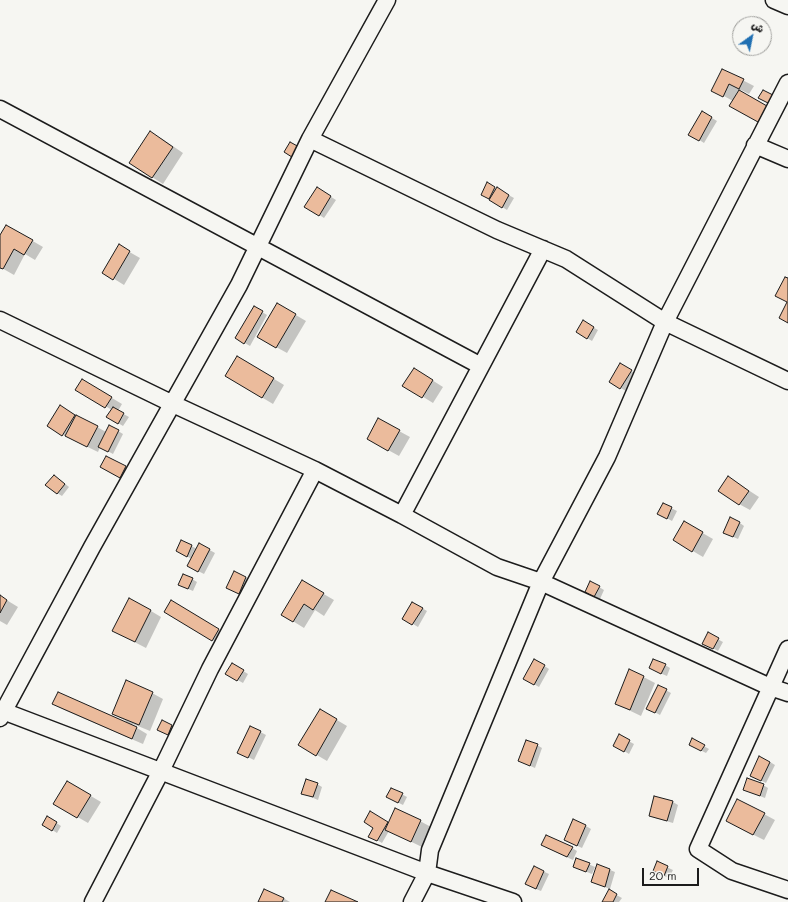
<!DOCTYPE html>
<meta charset="utf-8">
<style>
body{margin:0}
#map{position:relative;width:788px;height:902px;overflow:hidden;background:#f6f6f2;font-family:Mali,"Playpen Sans Arabic",sans-serif}
canvas{display:block}
.north{position:absolute;left:732px;top:16px;width:40px;height:40px;box-sizing:border-box;background:#f6f6f2;border:1px solid #9f9f9c;border-radius:50%;rotate:33deg;font-size:11px;font-weight:700;line-height:16px;text-align:center;color:#1c1c1c}
.north::after{content:'';display:block;margin:auto;width:14px;height:18px;background:#1f6fb2;clip-path:polygon(50% 0,100% 100%,50% 72%,0 100%)}
.scale{position:absolute;left:642px;top:868px;width:57px;height:18px;box-sizing:border-box;border:2px solid #1c1c1c;border-top:0;padding-left:5px;font-size:12px;line-height:14px;white-space:nowrap;color:#1c1c1c;-webkit-text-stroke:3px #f6f6f2;paint-order:stroke}
</style>
<div id="map">
<canvas width="788" height="902"></canvas>
<div class="north">ش</div>
<div class="scale">20 m</div>
</div>
<script>
const context = document.querySelector('canvas').getContext('2d');
context.lineJoin = 'round';
function fill(path, color) { context.fillStyle = color; context.fill(path, 'evenodd'); }
const shape = rows => new Path2D(rows.map(r => 'M' + r).join(''));
function stroke(path, color, width, dash) { context.strokeStyle = color; context.lineWidth = width; context.lineCap = dash ? 'butt' : 'round'; context.setLineDash(dash || []); context.stroke(path); }
fill(shape([
 [723,70,754,86,749,94,741,90,740,91,777,113,769,128,731,106,733,101,713,90],
 [702,112,717,121,704,143,690,134],
 [161,138,183,153,163,184,130,163],
 [488,184,514,198,507,210,482,194],
 [317,188,336,200,324,218,306,206],
 [7,226,43,247,35,260,25,254,14,275,0,267,0,237],
 [119,246,140,258,124,285,103,272],
 [277,304,306,321,287,353,258,337],
 [254,307,267,315,250,346,236,338],
 [583,322,598,330,592,341,577,332],
 [248,363,284,385,273,404,226,376],
 [620,364,636,374,626,391,610,382],
 [424,375,443,387,433,403,404,385],
 [82,380,122,404,118,411,129,417,123,426,108,417,112,410,77,389],
 [60,406,106,432,118,431,123,434,113,454,100,447,98,452,63,435],
 [399,431,410,437,399,456,368,439],
 [125,467,130,470,125,480,106,470],
 [59,479,69,487,62,496,57,493],
 [739,484,759,497,750,510,739,504],
 [663,504,677,511,672,521,663,516],
 [685,523,713,539,703,557,674,540],
 [740,523,744,526,738,539,729,535],
 [182,541,197,549,199,544,215,553,204,574,188,566,192,559,182,554],
 [234,572,251,580,244,596,233,590],
 [192,579,197,582,193,591,179,585],
 [303,582,334,600,324,616,315,610,304,628,283,615],
 [599,587,604,590,600,599,591,594],
 [0,596,18,607,7,625,0,621],
 [171,602,229,636,223,646,165,612],
 [413,603,427,611,418,627,403,618],
 [151,611,161,617,146,648,113,631],
 [708,634,723,642,718,651,704,643],
 [535,660,549,669,539,687,525,679],
 [232,664,248,674,243,683,227,674],
 [665,665,670,668,667,676,655,671],
 [630,670,655,683,641,716,616,704],
 [658,686,671,693,660,715,647,708],
 [152,693,163,699,150,731,133,724,132,725,147,734,143,744,64,710,53,704,125,722,126,721,113,714],
 [320,710,347,726,327,761,300,745],
 [162,722,177,729,173,737,164,732],
 [251,727,266,735,254,760,244,755],
 [619,736,634,744,629,754,614,745],
 [693,740,709,749,706,753,690,745],
 [537,745,542,748,535,768,519,761],
 [770,762,775,765,766,783,756,778],
 [67,782,101,802,88,823,55,804],
 [317,784,322,787,318,800,302,793],
 [763,785,768,788,765,798,744,790],
 [392,789,407,797,403,805,393,800],
 [655,798,673,802,678,805,673,823,655,818,650,815],
 [370,812,389,823,420,821,431,827,422,847,389,831,382,843,370,836,375,827],
 [764,814,775,820,764,840,738,827],
 [47,817,61,826,57,833,43,824],
 [586,826,591,829,582,848,565,840],
 [547,848,572,848,577,851,573,860],
 [577,859,595,867,592,874,574,867],
 [658,863,673,870,669,878,659,874],
 [598,865,615,872,610,889,597,884],
 [534,867,549,874,541,891,531,887],
 [609,891,622,898,619,902,603,902],
 [283,898,290,902,259,902]
]), '#0003');
const building = shape([
 [722,69,744,79,739,89,729,84,723,97,711,91,722,69],
 [739,90,767,106,758,122,729,106,739,90],
 [763,90,773,95,768,103,758,98,763,90],
 [702,111,712,117,699,141,688,135,702,111],
 [150,131,173,147,152,178,129,163,150,131],
 [290,142,301,148,295,159,284,152,290,142],
 [487,182,495,187,489,199,481,195,487,182],
 [317,187,331,196,319,216,304,207,317,187],
 [497,187,509,195,502,208,489,200,497,187],
 [6,225,33,240,24,255,14,249,3,269,0,268,0,235,6,225],
 [119,244,130,251,113,280,102,273,119,244],
 [785,277,788,278,788,323,779,318,787,302,775,296,785,277],
 [277,303,296,314,276,348,257,337,277,303],
 [254,306,263,311,244,344,235,338,254,306],
 [583,320,594,327,587,339,576,332,583,320],
 [237,356,274,378,262,398,225,376,237,356],
 [620,363,632,370,620,389,609,382,620,363],
 [414,368,433,380,422,398,402,386,414,368],
 [82,379,112,397,105,408,75,390,82,379],
 [60,405,75,415,62,436,47,426,60,405],
 [113,407,124,413,118,424,106,417,113,407],
 [76,415,98,426,87,447,65,436,76,415],
 [378,418,400,430,388,451,367,439,378,418],
 [109,425,119,430,108,452,98,447,109,425],
 [106,456,126,466,120,478,100,467,106,456],
 [54,475,65,484,57,494,45,485,54,475],
 [728,476,749,491,739,505,718,491,728,476],
 [663,503,672,507,667,519,657,514,663,503],
 [730,517,740,522,733,537,723,533,730,517],
 [684,521,703,532,692,552,673,540,684,521],
 [181,540,192,545,187,557,176,551,181,540],
 [199,543,210,549,198,572,187,566,199,543],
 [234,571,246,577,239,594,226,588,234,571],
 [183,574,193,578,188,589,178,585,183,574],
 [302,580,324,593,313,610,304,604,293,622,281,615,302,580],
 [590,581,600,586,594,597,585,592,590,581],
 [0,595,7,600,0,613,0,595],
 [129,598,151,610,135,642,112,631,129,598],
 [171,600,219,629,212,641,164,612,171,600],
 [412,602,423,608,412,625,402,619,412,602],
 [708,632,719,638,713,649,702,644,708,632],
 [534,659,545,665,534,685,523,679,534,659],
 [653,659,666,664,661,674,649,668,653,659],
 [232,663,244,670,237,681,225,674,232,663],
 [629,669,644,676,630,710,615,704,629,669],
 [126,680,153,692,139,725,112,714,126,680],
 [658,685,667,689,655,713,646,709,658,685],
 [58,692,137,727,132,739,52,704,58,692],
 [320,709,337,719,316,756,298,745,320,709],
 [162,720,172,725,168,735,157,730,162,720],
 [250,726,261,731,248,758,237,753,250,726],
 [619,734,630,740,624,752,613,746,619,734],
 [692,738,705,745,701,751,689,745,692,738],
 [526,740,538,744,530,766,518,761,526,740],
 [759,756,770,762,761,781,750,776,759,756],
 [747,778,764,784,760,796,743,790,747,778],
 [306,779,318,783,313,797,301,794,306,779],
 [67,781,91,795,77,818,53,804,67,781],
 [391,788,403,793,398,803,386,797,391,788],
 [654,796,673,801,667,821,649,816,654,796],
 [737,799,765,813,753,835,726,821,737,799],
 [395,808,421,820,411,842,385,830,395,808],
 [370,811,388,822,377,841,368,837,373,828,364,822,370,811],
 [47,816,57,822,52,831,42,825,47,816],
 [573,819,586,825,577,846,564,840,573,819],
 [546,835,573,847,567,857,541,845,546,835],
 [576,858,590,863,586,872,573,867,576,858],
 [657,861,668,866,664,876,653,871,657,861],
 [597,864,610,869,605,887,591,882,597,864],
 [534,866,544,871,536,889,525,884,534,866],
 [264,889,284,898,282,902,258,902,264,889],
 [609,889,617,894,613,902,602,902,609,889],
 [331,890,358,902,325,902,331,890]
]);
fill(building, '#ebbb9c');
stroke(building, '#1c1c1c', 1);
const minor = shape([
 [774,0,788,6],
 [0,109,481,366],
 [310,139,387,0],
 [755,145,788,159],
 [0,320,173,404,315,470],
 [402,515,543,249],
 [788,649,698,849,732,871,788,890],
 [3,711,427,873,513,902],
 [0,718,92,547,239,285,310,139,497,230,566,259,665,322,788,381],
 [93,902,161,771,210,669,315,470,402,515,497,567,541,582,770,687,788,693],
 [412,902,427,873,430,850,541,582,607,457,665,322,788,83]
]);
stroke(minor, '#1c1c1c', 19);
stroke(minor, '#f6f6f2', 16);
</script>
